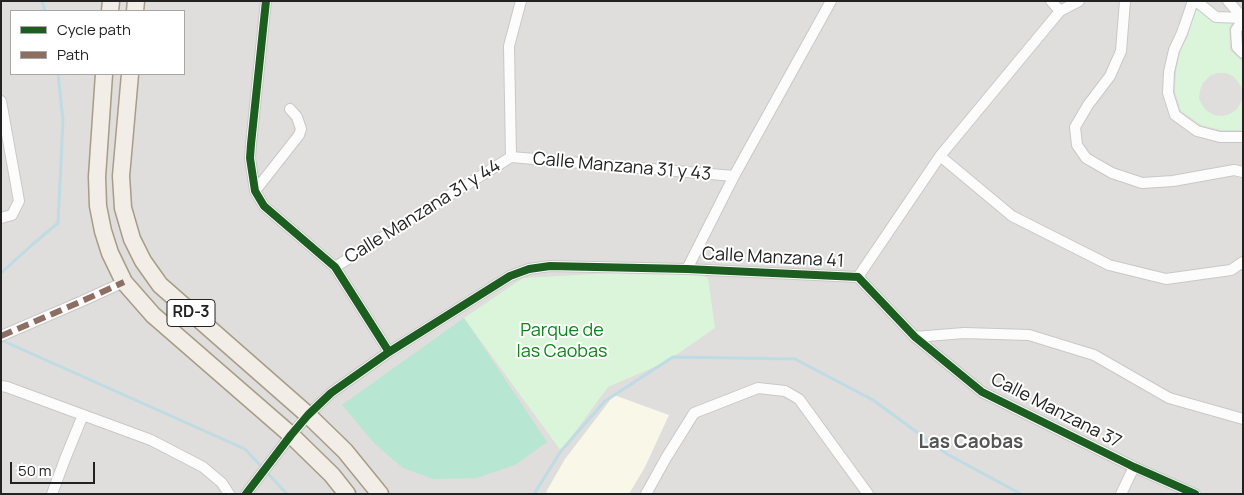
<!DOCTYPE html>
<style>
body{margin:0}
#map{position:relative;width:1244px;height:495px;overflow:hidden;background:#f0eeeb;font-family:Manrope,sans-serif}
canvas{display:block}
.frame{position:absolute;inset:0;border:2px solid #222;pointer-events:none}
.legend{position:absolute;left:10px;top:10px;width:175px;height:65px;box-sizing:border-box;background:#fff;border:1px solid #a7a7a7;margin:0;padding:6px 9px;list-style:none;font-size:15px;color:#222}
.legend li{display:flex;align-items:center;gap:10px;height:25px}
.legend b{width:25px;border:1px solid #a7a7a7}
.scale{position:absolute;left:10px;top:462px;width:85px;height:22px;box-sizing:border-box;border:2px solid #222;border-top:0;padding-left:6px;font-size:15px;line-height:18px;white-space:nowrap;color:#222;-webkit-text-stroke:4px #fff;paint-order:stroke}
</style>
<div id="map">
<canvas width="1244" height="495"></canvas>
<div class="frame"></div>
<ul class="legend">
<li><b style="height:6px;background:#1b5e20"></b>Cycle path</li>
<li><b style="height:6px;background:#8d6e63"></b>Path</li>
</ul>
<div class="scale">50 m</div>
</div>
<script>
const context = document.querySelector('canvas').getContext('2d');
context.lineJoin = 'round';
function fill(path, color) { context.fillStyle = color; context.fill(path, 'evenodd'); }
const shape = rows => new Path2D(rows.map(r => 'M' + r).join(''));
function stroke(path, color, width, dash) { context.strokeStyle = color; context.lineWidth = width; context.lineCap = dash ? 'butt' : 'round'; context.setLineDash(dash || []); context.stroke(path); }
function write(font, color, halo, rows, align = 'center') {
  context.font = font + ' Manrope,sans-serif'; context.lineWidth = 4; context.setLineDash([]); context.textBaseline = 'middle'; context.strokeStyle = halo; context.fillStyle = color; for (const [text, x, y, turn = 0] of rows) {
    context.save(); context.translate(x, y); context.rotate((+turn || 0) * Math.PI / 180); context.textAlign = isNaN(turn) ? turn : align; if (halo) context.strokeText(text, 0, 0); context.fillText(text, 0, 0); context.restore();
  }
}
fill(shape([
 [1,1,1243,1,1243,494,1,494],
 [11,11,184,11,184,74,11,74]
]), '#dfdedc');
fill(shape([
 [614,395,669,415,645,467,629,494,550,494,546,492,565,459]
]), '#f8f7e8');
fill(shape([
 [1195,7,1215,21,1232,22,1229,29,1230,50,1243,62,1243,130,1221,130,1201,125,1181,111,1175,92,1176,72,1180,52,1188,36],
 [1218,73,1226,73,1233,76,1238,82,1242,88,1243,97,1240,104,1236,110,1230,114,1222,116,1214,115,1207,111,1202,105,1199,98,1200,91,1202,84,1211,75],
 [687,269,708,278,715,328,666,362,608,387,561,451,464,318,523,278]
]), '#daf5da');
fill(shape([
 [464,318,547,442,515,465,477,478,433,479,403,468,375,444,342,405]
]), '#b7e6d2');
stroke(shape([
 [42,1,45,11],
 [1,273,33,244,58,223,63,120,58,74],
 [1,340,245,449,287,494],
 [534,494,561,451,605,401,673,357,795,359,873,400,947,454,1021,494]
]), '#bfdbe3', 3);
const street = shape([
 [266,1,251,144,250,158,255,191,264,206,335,267,389,352],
 [1051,1,1060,11],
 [1125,1,1121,51,1110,76,1088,105,1075,127,1077,145,1086,158,1112,173,1142,183,1173,181,1234,170,1243,172],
 [1193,1,1182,33,1174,50,1169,72,1168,93,1175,115,1197,131,1220,137,1243,137],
 [1196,1,1216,17,1243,18],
 [1228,1,1243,18],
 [1243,20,1236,30,1237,47,1243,53],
 [1,101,19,201,12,215,1,218],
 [940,156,1012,216,1109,265,1166,279,1231,270,1243,262],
 [511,157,734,176],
 [511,157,509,46,521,1],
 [255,191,299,135,301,129,297,117,290,109],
 [335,267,511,157],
 [687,269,734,176,831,1],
 [858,277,915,337,982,392,1134,467,1195,494],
 [858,277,940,156,1060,11,1079,1],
 [1,336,80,302,124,282],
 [915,337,964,333,1029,335,1094,355,1169,398,1243,419],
 [1,386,7,387,151,440,203,467,222,483,229,494],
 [52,494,65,459,83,415],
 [246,494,291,435,308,415,331,393,389,352,510,276,529,269,550,266,687,269,858,277],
 [646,494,666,458,694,413,758,388,785,391,799,399,868,494],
 [1121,494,1134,467]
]);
const primary = shape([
 [110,11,111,1],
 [135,11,136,1],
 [104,74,97,177,98,206,103,231,110,253,124,282,153,315,291,435,332,475,347,494],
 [130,74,121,176,123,208,132,239,143,261,160,285,308,415,345,451,380,494]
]);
stroke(street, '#c9c8c7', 12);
stroke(primary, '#a79c86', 19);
stroke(street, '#fdfcfc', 10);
stroke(primary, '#f3ede7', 16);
stroke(shape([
 [1,336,80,302,124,282]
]), '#8d6e63', 6, [12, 6]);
stroke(shape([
 [266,1,251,144,250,158,255,191,264,206,335,267,389,352],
 [246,494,291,435,308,415,331,393,389,352,510,276,529,269,550,266,687,269,858,277,915,337,982,392,1134,467,1195,494]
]), '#1b5e20', 8);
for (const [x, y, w] of [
 [191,313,48]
]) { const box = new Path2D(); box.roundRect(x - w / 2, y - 13.5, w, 27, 4); context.fillStyle = '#fff'; context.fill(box); stroke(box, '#222', 1); }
write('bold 16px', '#222', null, [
 ["RD-3",191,313]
]);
write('18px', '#222', '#fff', [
 ["Calle Manzana 31 y 43",622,167,5],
 ["Calle Manzana 31 y 44",423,212,-32],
 ["Calle Manzana 41",773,258,3],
 ["Calle Manzana 37",1056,411,27]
]);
write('18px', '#0c8416', '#fff', [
 ["Parque de",562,331],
 ["las Caobas",562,352]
]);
write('bold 19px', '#555', '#fff', [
 ["Las Caobas",971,443]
]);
</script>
